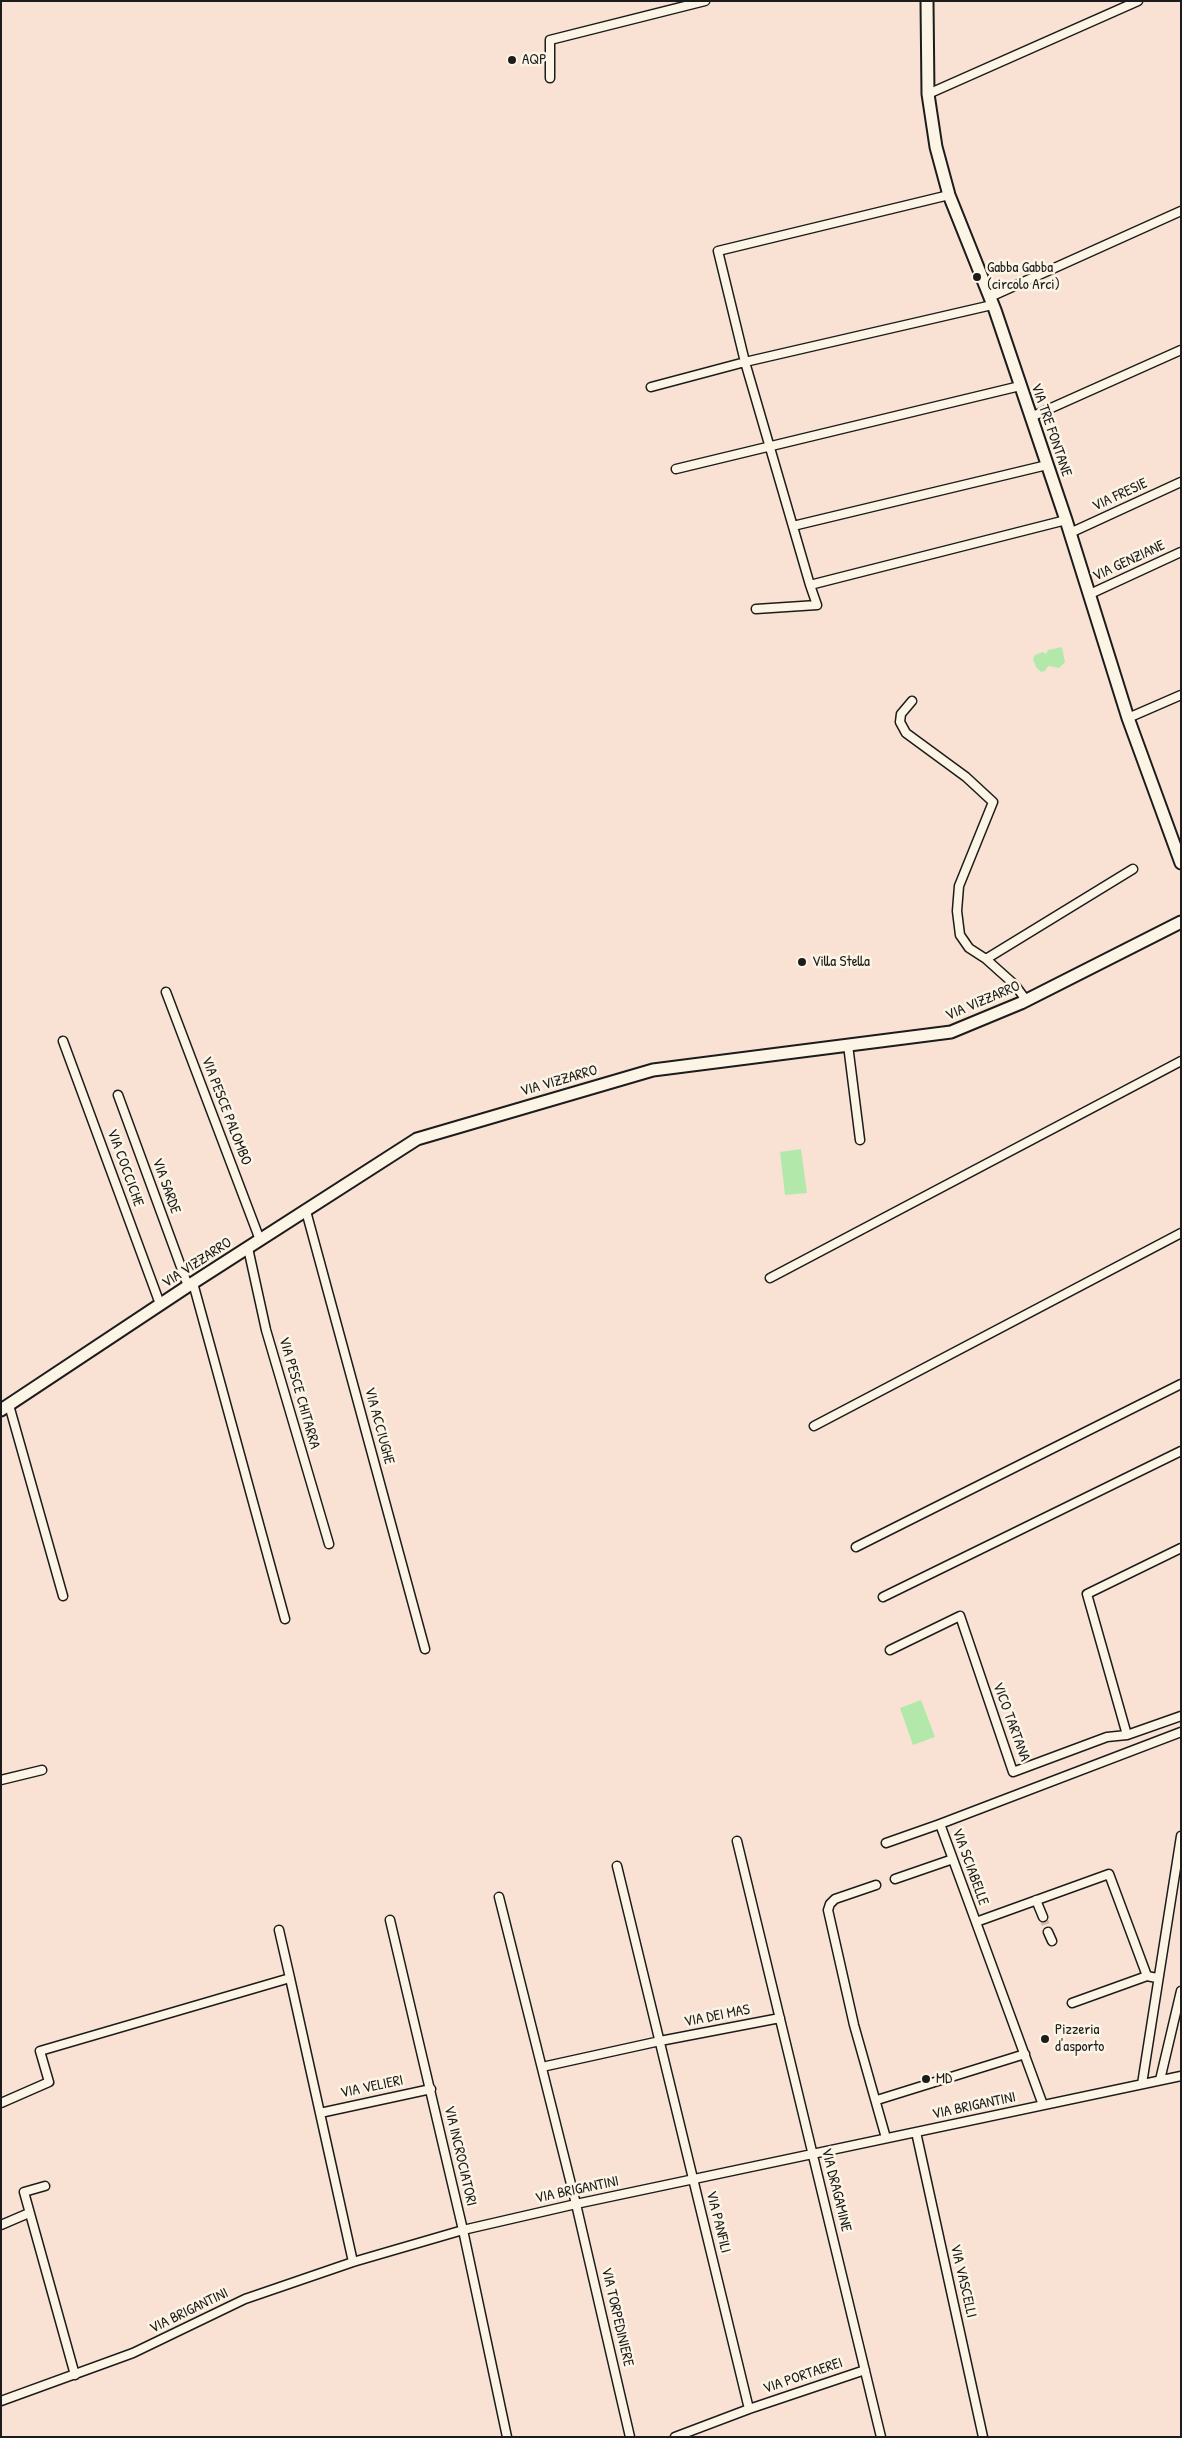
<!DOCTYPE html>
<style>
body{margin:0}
#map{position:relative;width:1182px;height:2438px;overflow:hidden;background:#f9e2d3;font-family:"Patrick Hand",sans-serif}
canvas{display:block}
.frame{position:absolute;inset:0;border:2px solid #1c1c1c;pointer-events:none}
</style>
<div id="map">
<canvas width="1182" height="2438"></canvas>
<div class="frame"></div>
</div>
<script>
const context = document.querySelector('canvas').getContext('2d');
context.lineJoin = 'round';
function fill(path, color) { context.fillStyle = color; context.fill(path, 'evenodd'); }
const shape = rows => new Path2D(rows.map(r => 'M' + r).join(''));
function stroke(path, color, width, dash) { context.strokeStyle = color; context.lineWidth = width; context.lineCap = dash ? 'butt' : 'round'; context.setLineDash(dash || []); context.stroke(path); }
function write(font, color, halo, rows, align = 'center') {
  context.font = font + ' "Patrick Hand",sans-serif'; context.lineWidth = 5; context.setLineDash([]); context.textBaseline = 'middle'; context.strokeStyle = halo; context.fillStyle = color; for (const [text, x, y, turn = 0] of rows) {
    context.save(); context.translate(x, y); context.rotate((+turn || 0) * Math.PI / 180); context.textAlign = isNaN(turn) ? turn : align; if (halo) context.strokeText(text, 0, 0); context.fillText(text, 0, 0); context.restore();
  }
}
fill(shape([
 [1062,647,1065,662,1059,668,1048,666,1045,671,1041,672,1036,667,1033,659,1035,655,1043,652,1046,654,1048,650],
 [801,1149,807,1193,785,1195,780,1152],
 [921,1700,935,1737,913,1745,900,1708]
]), '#b2e9ab');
stroke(shape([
 [1043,1917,1048,1932]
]), '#cdbaae', 8, [8, 4]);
const street = shape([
 [550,78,550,40,705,1],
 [928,94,1138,1],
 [990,297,1181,211],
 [651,387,745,362,992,305],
 [1031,417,1181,350],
 [676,469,1020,386],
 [793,526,1047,465],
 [1070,533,1181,482],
 [810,585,745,362,718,251,949,195],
 [1090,594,1181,552],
 [756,609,817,605,810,585,1066,520],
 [912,701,901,714,900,722,906,733,966,777,993,802,959,886,957,911,960,935,969,948,986,959,1015,985,1026,1000],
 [1128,718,1181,695],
 [986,959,1133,869],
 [166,992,260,1240],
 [63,1041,160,1304],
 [848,1045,860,1140],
 [118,1095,188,1286],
 [306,1211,425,1649],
 [248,1248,266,1330,329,1544],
 [770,1278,1181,1061],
 [193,1283,285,1619],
 [9,1405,63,1596],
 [814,1426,1181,1233],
 [856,1547,1181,1384],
 [883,1597,1181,1451],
 [890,1650,960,1616,1013,1772,1107,1737,1127,1735,1181,1716],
 [1127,1735,1087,1594,1181,1548],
 [1,1780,42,1770],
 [737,1841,881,2437],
 [886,1843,940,1824],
 [617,1866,749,2409],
 [895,1879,953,1859],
 [876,1885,835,1899,830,1904,828,1910,854,2025,886,2138],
 [499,1897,576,2204,630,2437],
 [1036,1900,1043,1917],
 [390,1920,463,2230,507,2437],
 [976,1922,1109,1874,1147,1976,1157,1978],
 [279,1930,290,1978],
 [1048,1932,1052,1941],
 [1072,2003,1147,1976],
 [542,2067,660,2041,780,2018],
 [1160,2080,1181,1991],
 [1142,2084,1181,1836],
 [877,2100,1025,2054],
 [1,2103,49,2082,40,2051,290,1978,353,2262],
 [1043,2105,940,1824,1181,1732],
 [320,2113,431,2089],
 [916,2132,983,2437],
 [45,2186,24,2192,75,2375],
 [1,2225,29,2213],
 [1,2401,133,2353,245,2299,353,2262,463,2230,576,2204,1181,2076],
 [675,2437,749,2409,865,2370]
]);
const secondary = shape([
 [927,1,928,94,936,147,949,195,995,310,1066,520,1128,718,1181,863],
 [1,1410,188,1286,417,1139,653,1070,951,1032,1021,1003,1181,922]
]);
stroke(street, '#1c1c1c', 11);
stroke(secondary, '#1c1c1c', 15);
stroke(street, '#fcf5e5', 8);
stroke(secondary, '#fcf5e5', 11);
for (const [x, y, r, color] of [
 [512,60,5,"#1c1c1c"],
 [977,277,5,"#1c1c1c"],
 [802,962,5,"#1c1c1c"],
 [1045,2039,5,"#1c1c1c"],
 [926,2079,5,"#1c1c1c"]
]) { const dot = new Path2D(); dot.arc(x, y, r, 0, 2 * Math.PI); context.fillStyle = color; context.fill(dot); stroke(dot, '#fcf5e5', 2); }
write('15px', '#1c1c1c', '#fcf5e5', [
 ["AQP",522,60],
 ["Gabba Gabba",987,268],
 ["(circolo Arci)",987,285],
 ["Villa Stella",812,962],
 ["Pizzeria",1055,2030],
 ["d'asporto",1055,2047],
 ["MD",936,2079]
], 'left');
write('15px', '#1c1c1c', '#fcf5e5', [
 ["VIA TRE FONTANE",1051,430,71],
 ["VIA FRESIE",1120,495,-25],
 ["VIA GENZIANE",1129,561,-25],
 ["VIA VIZZARRO",983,1001,-23],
 ["VIA VIZZARRO",559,1081,-16],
 ["VIA PESCE PALOMBO",226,1111,69],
 ["VIA COCCICHE",125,1168,70],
 ["VIA SARDE",166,1186,70],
 ["VIA VIZZARRO",197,1263,-33],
 ["VIA PESCE CHITARRA",299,1393,74],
 ["VIA ACCIUGHE",379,1426,75],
 ["VICO TARTANA",1011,1722,70],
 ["VIA SCIABELLE",970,1867,70],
 ["VIA DEI MAS",717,2016,-11],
 ["VIA VELIERI",372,2087,-12],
 ["VIA BRIGANTINI",974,2106,-12],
 ["VIA INCROCIATORI",460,2156,77],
 ["VIA BRIGANTINI",577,2190,-12],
 ["VIA DRAGAMINE",836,2190,76],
 ["VIA PANFILI",718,2222,76],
 ["VIA VASCELLI",963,2281,77],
 ["VIA BRIGANTINI",189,2311,-26],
 ["VIA TORPEDINIERE",617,2317,77],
 ["VIA PORTAEREI",803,2376,-19]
]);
</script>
